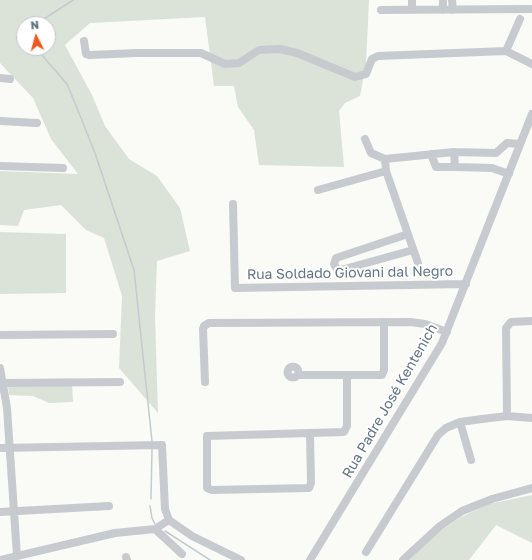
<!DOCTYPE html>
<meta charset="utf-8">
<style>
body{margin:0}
#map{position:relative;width:532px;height:560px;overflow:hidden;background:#fafaf7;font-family:"Golos Text",sans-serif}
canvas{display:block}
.north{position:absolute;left:16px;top:16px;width:40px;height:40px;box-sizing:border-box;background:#fff;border:1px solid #c1c7ce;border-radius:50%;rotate:354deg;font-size:11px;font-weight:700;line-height:16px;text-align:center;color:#637484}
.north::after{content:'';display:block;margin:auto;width:14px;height:18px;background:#ef5822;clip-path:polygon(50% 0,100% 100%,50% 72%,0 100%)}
</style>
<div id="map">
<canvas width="532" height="560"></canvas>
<div class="north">N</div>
</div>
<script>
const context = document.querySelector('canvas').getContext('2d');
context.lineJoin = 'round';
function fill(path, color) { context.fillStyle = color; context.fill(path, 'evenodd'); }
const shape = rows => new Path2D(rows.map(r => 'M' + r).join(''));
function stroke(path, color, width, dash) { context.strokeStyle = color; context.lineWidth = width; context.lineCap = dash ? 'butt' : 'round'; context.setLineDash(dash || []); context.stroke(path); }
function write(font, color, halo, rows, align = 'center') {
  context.font = font + ' "Golos Text",sans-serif'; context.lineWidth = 4; context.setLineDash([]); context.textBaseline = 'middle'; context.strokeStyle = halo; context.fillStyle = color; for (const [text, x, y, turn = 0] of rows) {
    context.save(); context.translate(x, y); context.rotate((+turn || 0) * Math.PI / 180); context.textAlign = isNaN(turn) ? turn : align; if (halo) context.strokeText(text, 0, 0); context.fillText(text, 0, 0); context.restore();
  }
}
fill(shape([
 [0,0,369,0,366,64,360,96,345,103,339,111,344,167,259,165,254,130,238,107,234,86,214,86,205,17,90,23,65,45,92,95,105,126,129,159,157,176,180,208,190,251,157,261,155,317,158,413,119,368,122,296,104,238,86,230,61,205,24,210,18,226,0,225,0,171,78,174,51,139,33,98,0,63],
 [24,24,48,24,48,48,24,48],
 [0,232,66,234,66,293,0,294],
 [72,385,73,402,49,403,33,396,9,395,8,386],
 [532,495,532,543,496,525,469,560,408,560,438,532,461,517,489,504]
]), '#dbe2d8');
stroke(shape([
 [36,24,73,0],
 [36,48,67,84,77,108,95,153,134,270,152,441],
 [151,499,152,449],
 [150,506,152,518,155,524],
 [165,531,210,560]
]), '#c1ccd1', 1.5);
stroke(shape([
 [412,0,412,10],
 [443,0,443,10],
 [452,0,453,10],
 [381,10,532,9],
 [84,41,86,54,89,55,138,53,201,53,225,64,239,63,259,50,280,49,297,53,355,77,366,74,372,59,378,56,506,51,532,64],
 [506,51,520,19],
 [0,78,10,79],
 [0,121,37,123],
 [365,139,371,153,385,159],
 [431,154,436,167,455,167],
 [0,166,63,168],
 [509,174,492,168,455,167,454,152,496,153,507,143,520,144],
 [318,190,386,171],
 [233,204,235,288,466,284],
 [408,234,336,258,334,264,337,269,341,270,413,250],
 [418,263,386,171,385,159,454,152],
 [0,335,113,334],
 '287.5 372a5.5 5.5 0 1 1 11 0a5.5 5.5 0 1 1-11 0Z',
 [0,368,7,408,17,556],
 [298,375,382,375,384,370,384,322],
 [205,382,203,329,204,326,209,323,411,322,425,324,447,332],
 [0,383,120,382],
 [507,416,506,328,511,322,532,321],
 [460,422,471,460],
 [310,433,311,483,309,488,212,490,207,488,207,436,344,432,347,426,347,376],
 [0,448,162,445,165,509,169,520,192,536,241,560],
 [0,512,109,506],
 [155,529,182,554],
 [366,552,438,435,446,428,460,422,482,419,507,416,532,418],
 [126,557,127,560],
 [0,560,115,533,155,529,169,520],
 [310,560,442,343,532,114],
 [403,560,440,526,462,511,492,499,532,488]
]), '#c7cbcf', 8);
write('14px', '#637484', '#fff', [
 ["Rua Soldado Giovani dal Negro",350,273,-1],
 ["Rua Padre José Kentenich",390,401,-60]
]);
</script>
